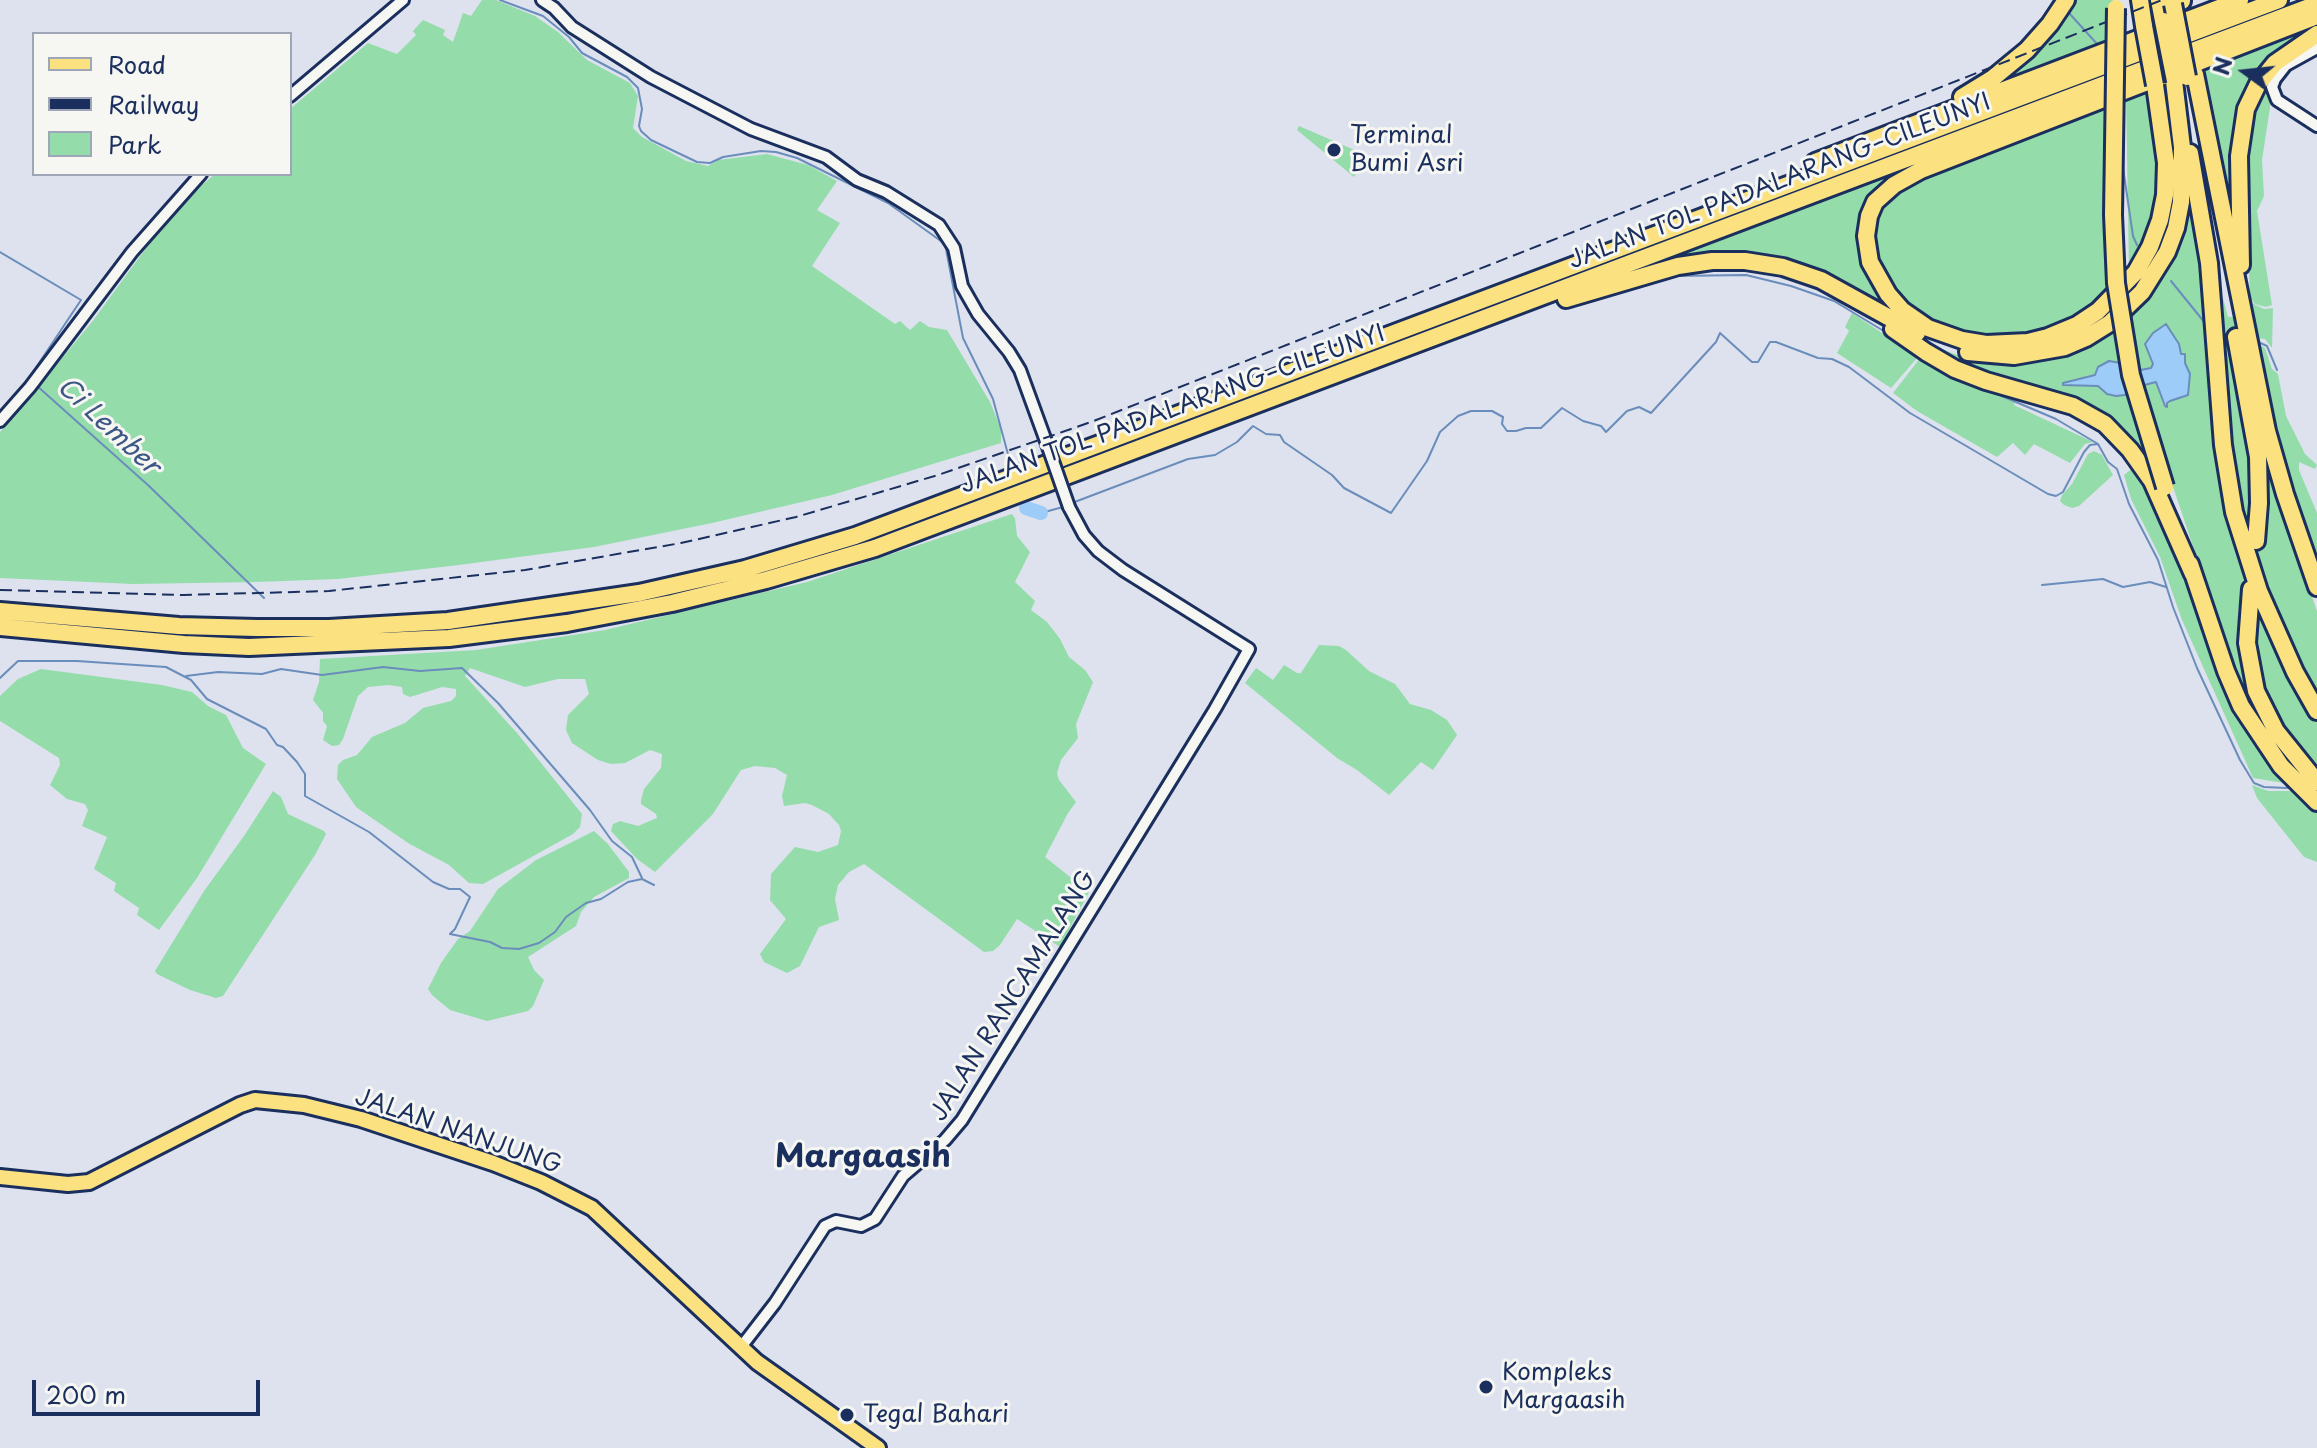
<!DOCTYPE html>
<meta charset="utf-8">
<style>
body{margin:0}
#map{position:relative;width:2317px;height:1448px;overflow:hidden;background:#dde2ee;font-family:"Playpen Sans",sans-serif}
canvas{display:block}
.legend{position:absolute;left:32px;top:32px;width:260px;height:144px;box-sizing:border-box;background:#f6f6f2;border:2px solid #9ea6b7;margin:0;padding:10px 14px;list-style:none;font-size:24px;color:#1b2f5e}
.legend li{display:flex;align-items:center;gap:16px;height:40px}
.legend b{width:40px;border:2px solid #9ea6b7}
.north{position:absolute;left:2205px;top:32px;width:80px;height:80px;-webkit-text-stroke:6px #f6f6f2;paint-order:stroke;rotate:285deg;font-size:22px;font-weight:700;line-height:32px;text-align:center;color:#1b2f5e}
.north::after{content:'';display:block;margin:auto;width:28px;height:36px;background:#1b2f5e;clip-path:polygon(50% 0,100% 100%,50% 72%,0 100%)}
.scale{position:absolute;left:32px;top:1380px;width:228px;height:36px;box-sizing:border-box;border:4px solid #1b2f5e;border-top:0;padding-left:10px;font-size:24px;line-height:28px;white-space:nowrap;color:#1b2f5e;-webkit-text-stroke:6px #f6f6f2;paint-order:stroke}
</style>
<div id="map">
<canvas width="2317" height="1448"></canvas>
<ul class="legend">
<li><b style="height:10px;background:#fbe180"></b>Road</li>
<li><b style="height:10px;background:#1b2f5e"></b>Railway</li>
<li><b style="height:22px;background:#95dcab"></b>Park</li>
</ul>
<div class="north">N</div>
<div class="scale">200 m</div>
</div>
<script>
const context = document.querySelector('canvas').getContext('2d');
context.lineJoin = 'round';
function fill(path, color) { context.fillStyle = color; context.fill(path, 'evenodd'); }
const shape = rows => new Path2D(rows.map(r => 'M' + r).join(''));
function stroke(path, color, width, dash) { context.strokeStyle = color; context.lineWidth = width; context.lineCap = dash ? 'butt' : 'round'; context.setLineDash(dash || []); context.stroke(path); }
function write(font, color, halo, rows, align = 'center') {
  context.font = font + ' "Playpen Sans",sans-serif'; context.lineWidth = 6; context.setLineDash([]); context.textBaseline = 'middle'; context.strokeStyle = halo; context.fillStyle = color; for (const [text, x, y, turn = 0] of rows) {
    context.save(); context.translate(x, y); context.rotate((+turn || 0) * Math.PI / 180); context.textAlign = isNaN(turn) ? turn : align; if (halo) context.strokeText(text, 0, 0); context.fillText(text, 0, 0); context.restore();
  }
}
fill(shape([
 [482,0,496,0,535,16,558,32,587,60,630,83,638,96,633,128,642,137,686,161,708,166,718,160,767,154,808,165,837,181,817,210,840,223,812,266,895,324,900,321,910,330,920,321,929,327,947,330,990,402,1001,429,1001,443,832,495,712,523,594,547,459,565,338,579,256,582,133,584,0,578,0,432,92,322,176,207,215,174,290,174,290,109,368,43,397,54,416,35,413,31,423,20,445,30,443,35,453,42,463,13,471,16],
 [2072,0,2113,0,2112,43,1987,91,2036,52],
 [2317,24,2317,27,2239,110,2235,131,2234,165,2236,247,2202,65],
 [2276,68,2262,160,2264,196,2257,211,2272,305,2266,307,2255,304,2250,298,2245,163,2251,111],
 [2148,86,2155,117,2160,184,2149,232,2129,271,2126,94],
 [2111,98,2113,290,2057,328,2011,337,1969,336,1935,326,1906,309,1878,270,1871,231,1873,216,1899,187],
 [1299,126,1366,155,1354,177,1297,130],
 [1901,172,1865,209,1885,304,1843,281,1791,262,1736,253,1675,256],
 [2192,188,2235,534,2317,719,2317,772,2303,758,2259,693,2251,596,2243,582,2238,614,2238,650,2249,694,2317,786,2317,793,2268,740,2244,697,2172,484,2080,402,2040,388,1970,369,1941,353,1942,349,1970,360,1989,362,2027,362,2107,333,2132,314,2165,274,2187,218,2189,190],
 [2223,298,2228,317,2252,316,2250,302,2264,309,2273,308,2272,348,2265,339,2225,336,2220,299],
 [1852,313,1918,357,1891,388,1837,353,1849,331,1845,327],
 [2222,344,2231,346,2249,421,2252,520,2247,529,2245,530,2229,434],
 [2258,344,2265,348,2272,369,2278,374,2286,416,2305,454,2317,465,2315,469,2299,462,2299,470,2317,513,2317,564,2279,443],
 [1921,357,2016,396,2014,405,2093,442,2085,444,2070,463,2034,444,2025,455,2013,443,1997,457,1917,411,1893,393],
 [2261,434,2293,543,2317,611,2317,699,2256,568,2268,478],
 [2094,451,2102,455,2113,475,2079,506,2072,508,2064,505,2060,501,2062,495,2072,484,2088,454],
 [2134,467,2154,502,2199,612,2221,679,2252,740,2284,783,2253,778,2182,620,2160,557,2131,499,2124,475],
 [1012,514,1015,518,1017,536,1030,552,1015,582,1035,601,1031,610,1047,622,1060,639,1069,657,1085,670,1093,682,1076,724,1078,738,1061,760,1057,773,1059,780,1076,802,1068,813,1045,857,1089,892,1060,947,1017,919,1000,945,993,951,984,952,864,864,849,872,838,885,835,899,839,920,819,927,800,966,787,973,764,962,760,954,786,919,770,900,771,874,795,847,818,852,838,845,841,831,839,825,829,814,812,805,805,803,784,806,782,796,787,775,775,768,755,766,741,770,713,814,655,872,637,859,611,831,613,824,620,821,638,826,657,818,656,814,641,804,641,800,644,789,661,768,662,754,650,750,625,763,611,764,598,760,572,743,566,730,568,715,589,694,585,679,558,679,525,687,470,668,465,676,517,733,582,814,580,827,573,834,483,884,469,883,449,865,408,843,356,807,337,779,338,765,343,760,357,755,372,737,405,723,423,708,451,701,456,696,456,689,442,687,410,697,403,694,402,687,389,685,368,687,358,696,343,739,339,745,332,746,323,740,327,726,323,721,323,713,313,700,319,682,320,659,476,650,605,630,807,582],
 [1319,645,1339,646,1346,650,1369,671,1395,684,1410,704,1431,710,1447,720,1457,735,1433,770,1421,762,1389,795,1357,770,1337,758,1245,683,1256,668,1273,680,1284,665,1297,673,1301,673],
 [41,669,162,685,192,692,208,706,226,715,243,748,266,764,197,878,159,930,137,915,139,908,114,891,116,883,94,869,107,837,82,826,88,810,85,804,67,799,50,785,60,765,59,758,0,721,0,696,18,679],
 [2252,785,2268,791,2293,791,2317,812,2317,862,2304,857,2257,798],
 [273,791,281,797,288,814,324,831,326,834,315,855,223,996,216,998,190,990,157,974,155,971,204,891,244,836],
 [594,831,608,844,629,872,629,878,594,897,581,912,576,926,528,957,534,970,544,980,533,1006,528,1011,487,1021,450,1010,432,995,428,989,441,963,458,939,470,931,498,889,536,860]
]), '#95dcab');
const water = shape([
 [2166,324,2179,344,2181,354,2185,354,2185,363,2190,374,2188,395,2170,401,2167,403,2167,407,2165,406,2156,382,2129,389,2125,395,2116,396,2107,394,2098,386,2063,385,2063,383,2095,375,2098,367,2109,361,2121,363,2130,372,2151,368,2153,364,2145,344,2153,333,2166,324]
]);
fill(water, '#9eccf9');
stroke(water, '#6a8dbb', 2);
stroke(shape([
 [500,0,543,16,569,37,582,53,627,77,638,88,642,109,639,126,641,131,651,140,697,162,710,163,723,157,761,151,776,152,797,158,888,203,945,244,963,338,993,399,1012,469],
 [2069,13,2098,45],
 [290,88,394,0],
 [2122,161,2133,236,2137,245],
 [0,252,81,300,29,378,31,380],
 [1674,276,1746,275,1791,286,1834,301,1887,333],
 [2171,281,2205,323],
 [2258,342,2267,346,2277,370],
 [36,385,149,486,264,598],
 [1990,391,2056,419,2098,444],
 [1072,503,1188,459,1215,455,1237,442,1253,426,1266,434,1280,435,1284,442,1332,475,1344,488,1391,513,1427,461,1440,432,1458,416,1471,411,1492,411,1503,417,1502,424,1507,431,1516,431,1526,428,1541,428,1562,408,1583,421,1601,426,1606,432,1627,411,1639,407,1651,413,1716,342,1720,333,1752,362,1758,362,1770,342,1776,342,1818,358,1832,359,1849,367,1910,413,2048,494,2056,496,2063,492,2084,452,2090,445,2098,444,2108,462,2117,469,2129,504,2158,560,2173,607,2197,668,2240,760,2254,783,2264,787,2287,788],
 [1041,513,1063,507],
 [2042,585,2103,579,2123,587,2150,582,2166,587],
 [186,676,218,672,262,674,281,669,322,675,383,667,420,671,462,668,498,703,590,810,612,841,632,857,642,878],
 [0,678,18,661,77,661,166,667,191,680,207,699,266,729,277,745,283,747,297,762,305,774,305,796,369,832,433,882,449,889,460,889,470,897,455,929,450,934,490,942,502,948,519,949,539,943,555,932,566,917,586,903,601,899,628,882,642,879,654,885]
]), '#6a8dbb', 2);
stroke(shape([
 [1026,508,1041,513]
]), '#9eccf9', 14);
const minor = shape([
 [542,0,554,8,572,27,651,77,751,129,826,157,857,180,886,192,939,225,954,248,962,286,978,314,1009,352,1020,370,1047,444],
 [2317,48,2286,65,2275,79,2272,87,2277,100,2317,126],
 [290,96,403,0],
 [0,421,30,387,132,252,201,174],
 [741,1347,775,1303,825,1226,836,1221,861,1226,875,1219,903,1176,945,1140,962,1120,1215,709,1249,649,1123,570,1098,551,1084,535,1069,507]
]);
const major = shape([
 [0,1177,68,1184,89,1182,240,1105,255,1100,304,1105,361,1119,493,1163,541,1182,592,1208,757,1362,878,1448]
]);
const highway = shape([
 [2140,0,2144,26],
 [2159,0,2163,21],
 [2182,0,2182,1],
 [2195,74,2267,431,2285,494,2317,587],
 [2155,85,2166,163,2165,195,2160,220,2150,247,2136,272,2098,311,2077,325,2048,337,2028,342,1986,344,1962,340,1928,328,1902,310,1888,294,1870,262,1866,236,1869,216,1875,202,1894,185,1921,170,2317,16],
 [1962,97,1993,78,2027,50,2050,24,2066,0],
 [2190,153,2209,263,2223,445,2234,512,2259,591,2295,672,2317,711],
 [1815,162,2240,0],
 [2241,265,2239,156,2246,109,2258,84,2275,63,2317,34],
 [1566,299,1678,266,1712,261,1745,261,1783,267,1821,280,1917,333],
 [1893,329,1926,352,1955,369,1986,381,2073,406,2105,424,2130,450,2152,481,2193,574],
 [2236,337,2258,457,2259,503,2256,541],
 [1968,352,2014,356,2065,347,2086,338,2110,323,2142,292,2167,252,2176,228,2181,202,2182,147,2174,81],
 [2190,564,2226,671,2241,706,2281,766,2317,802],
 [2251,589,2247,643,2256,691,2276,731,2317,782],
 [0,611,179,626,257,628,329,628,448,621,639,593,745,569,855,536,2279,0],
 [0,627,184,644,249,647,449,638,567,623,672,603,766,580,875,548,2317,4]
]);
stroke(minor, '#1b2f5e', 16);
stroke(major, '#1b2f5e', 20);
stroke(highway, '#1b2f5e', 22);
stroke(minor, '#f6f6f2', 10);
stroke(major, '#fbe180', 14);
stroke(highway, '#fbe180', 16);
stroke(shape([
 [0,590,184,595,329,591,525,570,681,543,796,517,938,475,1091,422,2162,0]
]), '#1b2f5e', 2, [12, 6]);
const minorBridge = shape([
 [1047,444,1069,507]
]);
const highwayBridge = shape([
 [2173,4,2187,77],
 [2116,8,2113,215,2116,283,2131,375,2165,487],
 [2163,21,2175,81],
 [2144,26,2155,85]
]);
stroke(minorBridge, '#1b2f5e', 16, []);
stroke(highwayBridge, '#1b2f5e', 22, []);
stroke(minorBridge, '#f6f6f2', 10);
stroke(highwayBridge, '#fbe180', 16);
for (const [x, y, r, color] of [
 [1334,150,8,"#1b2f5e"],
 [1486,1387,8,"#1b2f5e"],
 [847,1415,8,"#1b2f5e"]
]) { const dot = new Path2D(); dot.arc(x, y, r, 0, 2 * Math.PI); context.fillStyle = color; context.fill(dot); stroke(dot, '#f6f6f2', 3); }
write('24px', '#1b2f5e', '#f6f6f2', [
 ["Terminal",1350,136],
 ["Bumi Asri",1350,164],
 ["Kompleks",1502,1373],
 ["Margaasih",1502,1401],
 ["Tegal Bahari",863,1415]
], 'left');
write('24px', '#1b2f5e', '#f6f6f2', [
 ["JALAN TOL PADALARANG–CILEUNYI",1780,182,-21],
 ["JALAN TOL PADALARANG–CILEUNYI",1173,410,-20],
 ["JALAN RANCAMALANG",1014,996,-58],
 ["JALAN NANJUNG",458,1132,19]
]);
write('italic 26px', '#3c5685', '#f6f6f2', [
 ["Ci Lember",108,427,43]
]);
write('bold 32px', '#1b2f5e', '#f6f6f2', [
 ["Margaasih",863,1158]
]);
</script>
